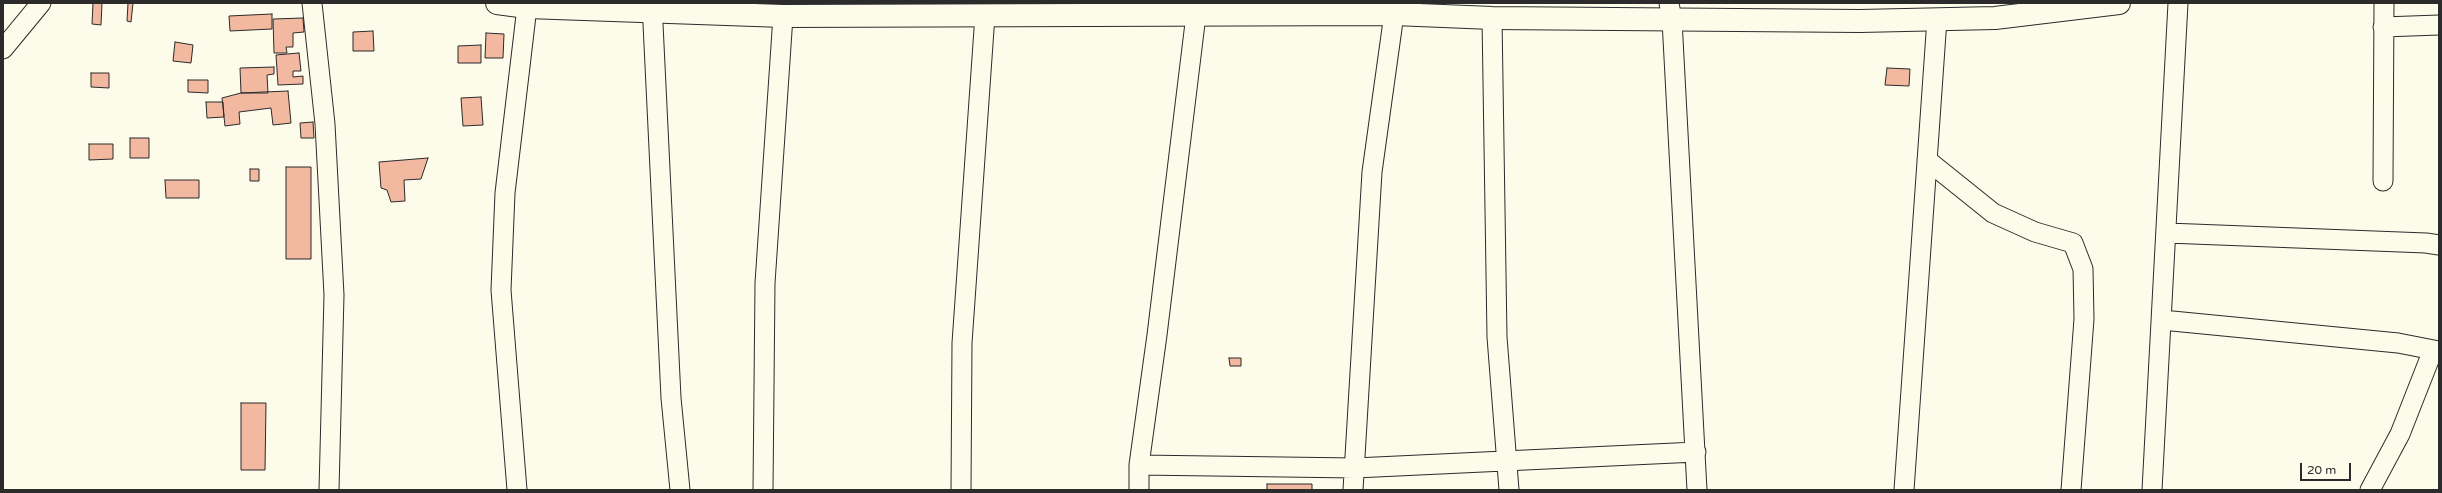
<!DOCTYPE html>
<style>
body{margin:0}
#map{position:relative;width:2442px;height:493px;overflow:hidden;background:#fdfbea;font-family:"Varela Round",sans-serif}
canvas{display:block}
.frame{position:absolute;inset:0;border:4px solid #2b2b2b;pointer-events:none}
.scale{position:absolute;left:2300px;top:463px;width:51px;height:18px;box-sizing:border-box;border:2px solid #2b2b2b;border-top:0;padding-left:5px;font-size:12px;line-height:14px;white-space:nowrap;color:#2b2b2b;-webkit-text-stroke:3px #fdfbea;paint-order:stroke}
</style>
<div id="map">
<canvas width="2442" height="493"></canvas>
<div class="frame"></div>
<div class="scale">20 m</div>
</div>
<script>
const context = document.querySelector('canvas').getContext('2d');
context.lineJoin = 'round';
function fill(path, color) { context.fillStyle = color; context.fill(path, 'evenodd'); }
const shape = rows => new Path2D(rows.map(r => 'M' + r).join(''));
function stroke(path, color, width, dash) { context.strokeStyle = color; context.lineWidth = width; context.lineCap = dash ? 'butt' : 'round'; context.setLineDash(dash || []); context.stroke(path); }
const building = shape([
 [93,3,102,3,101,25,92,24,93,3],
 [128,3,133,3,131,22,127,21,128,3],
 [272,14,272,29,230,31,229,16,272,14],
 [303,18,304,32,293,33,293,47,286,47,287,53,274,53,273,19,303,18],
 [373,31,374,51,353,51,353,32,373,31],
 [486,33,504,34,503,58,485,58,486,33],
 [175,42,193,45,191,63,173,61,175,42],
 [481,45,481,63,458,63,458,46,481,45],
 [299,53,301,71,293,71,293,77,303,76,303,84,278,85,276,55,299,53],
 [274,67,274,74,267,75,268,93,241,93,240,68,274,67],
 [1887,68,1910,69,1909,86,1885,85,1887,68],
 [91,73,109,73,109,88,91,87,91,73],
 [188,80,208,80,208,93,188,92,188,80],
 [288,91,291,123,273,125,271,108,239,112,240,124,225,126,222,98,241,93,288,91],
 [481,97,483,125,463,126,461,98,481,97],
 [206,102,223,102,224,117,207,118,206,102],
 [313,122,314,138,301,138,300,123,313,122],
 [130,138,149,138,149,158,130,158,130,138],
 [89,144,113,144,113,159,89,160,89,144],
 [428,158,421,179,404,180,405,201,391,202,387,190,381,188,379,162,428,158],
 [286,167,311,167,311,259,286,259,286,167],
 [250,169,259,169,259,181,250,181,250,169],
 [165,180,199,180,199,198,166,198,165,180],
 [1229,358,1241,358,1241,366,1230,366,1229,358],
 [241,403,266,403,265,470,241,470,241,403],
 [1267,484,1312,484,1312,490,1267,490,1267,484]
]);
fill(building, '#f2b8a0');
stroke(building, '#2b2b2b', 1);
const minor = shape([
 [312,3,325,124,334,295,329,490],
 [652,3,671,398,680,490],
 [1669,3,1672,20,1697,490],
 [1492,18,1497,337,1509,490],
 [2383,27,2439,25],
 [3,49,41,3],
 [1927,160,1993,213,2035,232,2073,243,2083,269,2084,319,2071,490],
 [2383,181,2384,3],
 [2167,233,2426,243,2439,245],
 [2162,320,2398,343,2439,351],
 [1139,465,1355,468,1696,452],
 [517,490,501,290,505,193,527,7],
 [763,490,765,283,783,16],
 [961,490,962,343,985,15],
 [1139,490,1139,465,1157,335,1196,15],
 [1353,490,1372,172,1394,14],
 [1904,490,1937,19],
 [2152,490,2178,3],
 [2370,490,2400,434,2433,350]
]);
const major = shape([
 [497,3,527,7,783,16,1394,14,1492,18,1860,21,1995,18,2119,3]
]);
stroke(minor, '#2b2b2b', 21);
stroke(major, '#2b2b2b', 24);
stroke(minor, '#fdfbea', 19);
stroke(major, '#fdfbea', 22);
</script>
